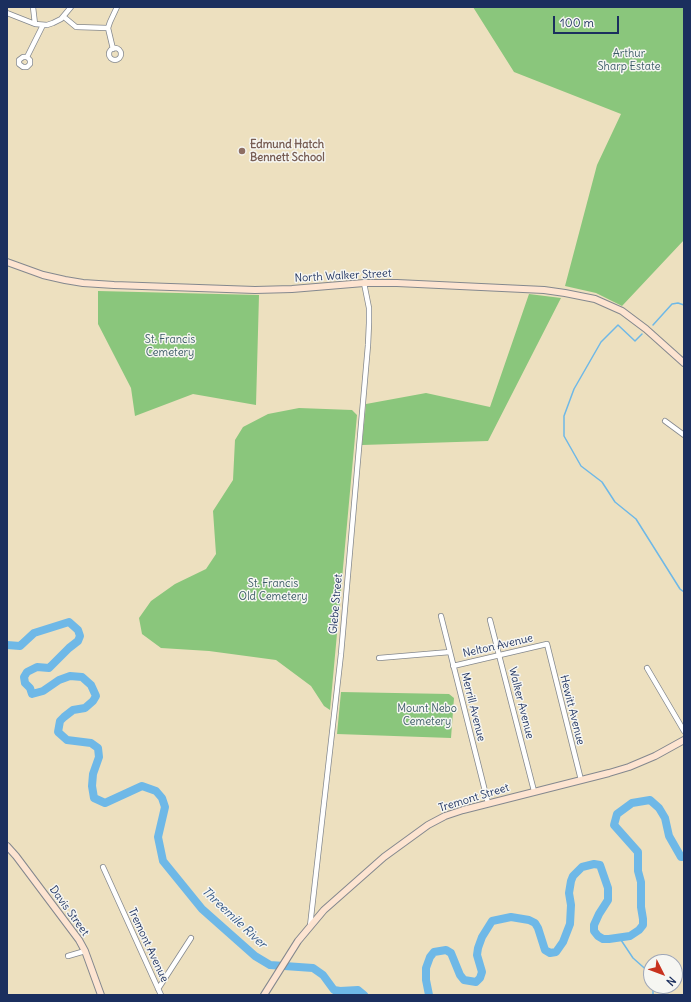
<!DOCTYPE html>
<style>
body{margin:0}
#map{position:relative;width:691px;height:1002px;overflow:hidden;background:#ede0bf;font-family:Delius,sans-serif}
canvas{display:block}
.frame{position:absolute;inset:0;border:8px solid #1b2f5e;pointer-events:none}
.north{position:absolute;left:643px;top:954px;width:40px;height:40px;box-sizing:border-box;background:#f6f6f2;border:1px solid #9ea6b7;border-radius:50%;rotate:132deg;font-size:11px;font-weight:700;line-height:16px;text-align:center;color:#1b2f5e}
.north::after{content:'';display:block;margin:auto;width:14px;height:18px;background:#c8321e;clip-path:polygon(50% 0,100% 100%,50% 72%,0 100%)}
.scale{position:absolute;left:553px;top:16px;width:66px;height:18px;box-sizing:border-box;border:2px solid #1b2f5e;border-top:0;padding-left:5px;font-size:12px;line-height:14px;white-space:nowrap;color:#1b2f5e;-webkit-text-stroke:3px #f6f6f2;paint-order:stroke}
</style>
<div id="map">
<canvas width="691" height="1002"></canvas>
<div class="frame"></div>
<div class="north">N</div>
<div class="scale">100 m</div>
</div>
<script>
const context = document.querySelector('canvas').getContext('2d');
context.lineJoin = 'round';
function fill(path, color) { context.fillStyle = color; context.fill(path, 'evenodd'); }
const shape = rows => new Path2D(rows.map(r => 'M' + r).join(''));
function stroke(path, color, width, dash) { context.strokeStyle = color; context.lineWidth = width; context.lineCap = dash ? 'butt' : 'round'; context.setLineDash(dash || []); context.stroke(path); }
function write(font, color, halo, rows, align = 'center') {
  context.font = font + ' Delius,sans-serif'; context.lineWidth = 3; context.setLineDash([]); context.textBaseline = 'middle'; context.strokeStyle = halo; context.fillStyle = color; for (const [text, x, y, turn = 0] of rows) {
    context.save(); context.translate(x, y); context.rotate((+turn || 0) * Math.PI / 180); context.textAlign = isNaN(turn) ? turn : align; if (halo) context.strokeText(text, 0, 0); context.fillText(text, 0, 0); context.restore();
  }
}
fill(shape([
 [473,7,684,7,684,240,622,306,596,293,565,286,597,165,621,114,514,72],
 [98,291,259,295,256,405,193,394,135,416,131,388,98,324],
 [529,294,561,298,488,441,362,445,366,404,426,393,490,407],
 [299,408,352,410,357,415,330,710,324,706,311,686,276,660,209,651,161,648,142,634,139,618,151,601,175,584,206,569,216,554,213,511,233,480,235,440,243,427,268,414],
 [341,692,449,694,454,698,451,738,337,734]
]), '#8ac67c');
stroke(shape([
 [653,325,672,304,678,303,684,305],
 [642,334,635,341,618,325,601,342,574,389,564,416,564,436,581,466,602,482,615,502,636,519,680,589,684,592],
 [619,937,633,958,651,974],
 [653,995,653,986]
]), '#6eb8e7', 1.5);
stroke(shape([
 [7,645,20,646,34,633,69,622,78,630,80,636,78,641,69,648,49,668,37,667,27,672,24,677,25,683,30,688,32,694,43,691,59,680,70,676,82,677,91,685,96,696,93,701,85,708,73,710,64,717,60,721,58,732,67,740,91,743,98,748,99,757,93,774,92,786,94,798,105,803,142,786,156,791,162,798,165,807,158,837,163,861,202,909,255,956,270,965,313,968,323,975,334,990,340,991,358,990,364,995],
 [429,995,426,980,426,968,430,957,434,952,446,950,451,953,460,975,464,980,476,982,480,978,482,972,477,955,478,948,482,937,492,921,511,917,529,920,535,923,538,928,545,950,550,953,556,952,563,942,570,924,571,905,569,893,571,881,573,876,582,867,594,864,600,865,608,888,608,900,599,914,594,925,594,931,598,936,603,939,609,939,630,936,639,930,643,925,643,919,641,907,641,882,638,871,638,852,614,825,617,814,632,803,650,800,659,808,665,818,669,836,681,857,684,857]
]), '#6eb8e7', 8);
const street = shape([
 [33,7,35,24],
 [7,13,35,24,47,25,53,23,61,19,71,7],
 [64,17,76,27,108,28],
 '109 54a6 6 0 1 1 12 0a6 6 0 1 1-12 0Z',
 [113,49,108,28,110,22,117,7],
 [27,57,30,60,30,64,27,67,23,67,19,64,19,60,23,57,27,57,43,25],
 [665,421,684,435],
 [441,616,488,803],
 [490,620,534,791],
 [379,658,450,652],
 [453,666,547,644,581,780],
 [647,668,684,731],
 [103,867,161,995],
 [310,926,341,654,368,345,369,323,369,308,364,283],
 [68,956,85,951],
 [158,989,191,938]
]);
const secondary = shape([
 [7,262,43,275,65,280,83,283,114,285,255,290,292,289,364,283,397,283,544,290,565,293,595,299,622,311,646,329,684,363],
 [7,846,16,856,79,940,85,951,101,995],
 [264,995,298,941,324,910,384,857,428,825,445,816,463,810,609,773,629,767,655,756,684,740]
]);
stroke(street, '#84888e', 6);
stroke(secondary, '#84888e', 8);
stroke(street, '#fff', 4.5);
stroke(secondary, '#fde4d1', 6);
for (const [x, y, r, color] of [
 [242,151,4,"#8d6e63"]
]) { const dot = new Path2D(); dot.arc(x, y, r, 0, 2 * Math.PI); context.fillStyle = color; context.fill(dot); stroke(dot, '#f6f6f2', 1.5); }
write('11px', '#3c5c67', '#f6f6f2', [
 ["Arthur",629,54],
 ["Sharp Estate",629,67],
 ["St. Francis",170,340],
 ["Cemetery",170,353],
 ["St. Francis",273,584],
 ["Old Cemetery",273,597],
 ["Mount Nebo",427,709],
 ["Cemetery",427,722]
]);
write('bold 11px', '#785e54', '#f6f6f2', [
 ["Edmund Hatch",250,145],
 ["Bennett School",250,158]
], 'left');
write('11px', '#1b2f5e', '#f6f6f2', [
 ["North Walker Street",343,276,-3],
 ["Glebe Street",336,604,-85],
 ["Nelton Avenue",498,646,-13],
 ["Walker Avenue",521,703,76],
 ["Merrill Avenue",473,707,76],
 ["Hewitt Avenue",572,710,76],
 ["Tremont Street",474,798,-17],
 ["Davis Street",69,911,54],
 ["Tremont Avenue",148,945,65]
]);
write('italic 12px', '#345887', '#f6f6f2', [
 ["Threemile River",234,918,43]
]);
</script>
